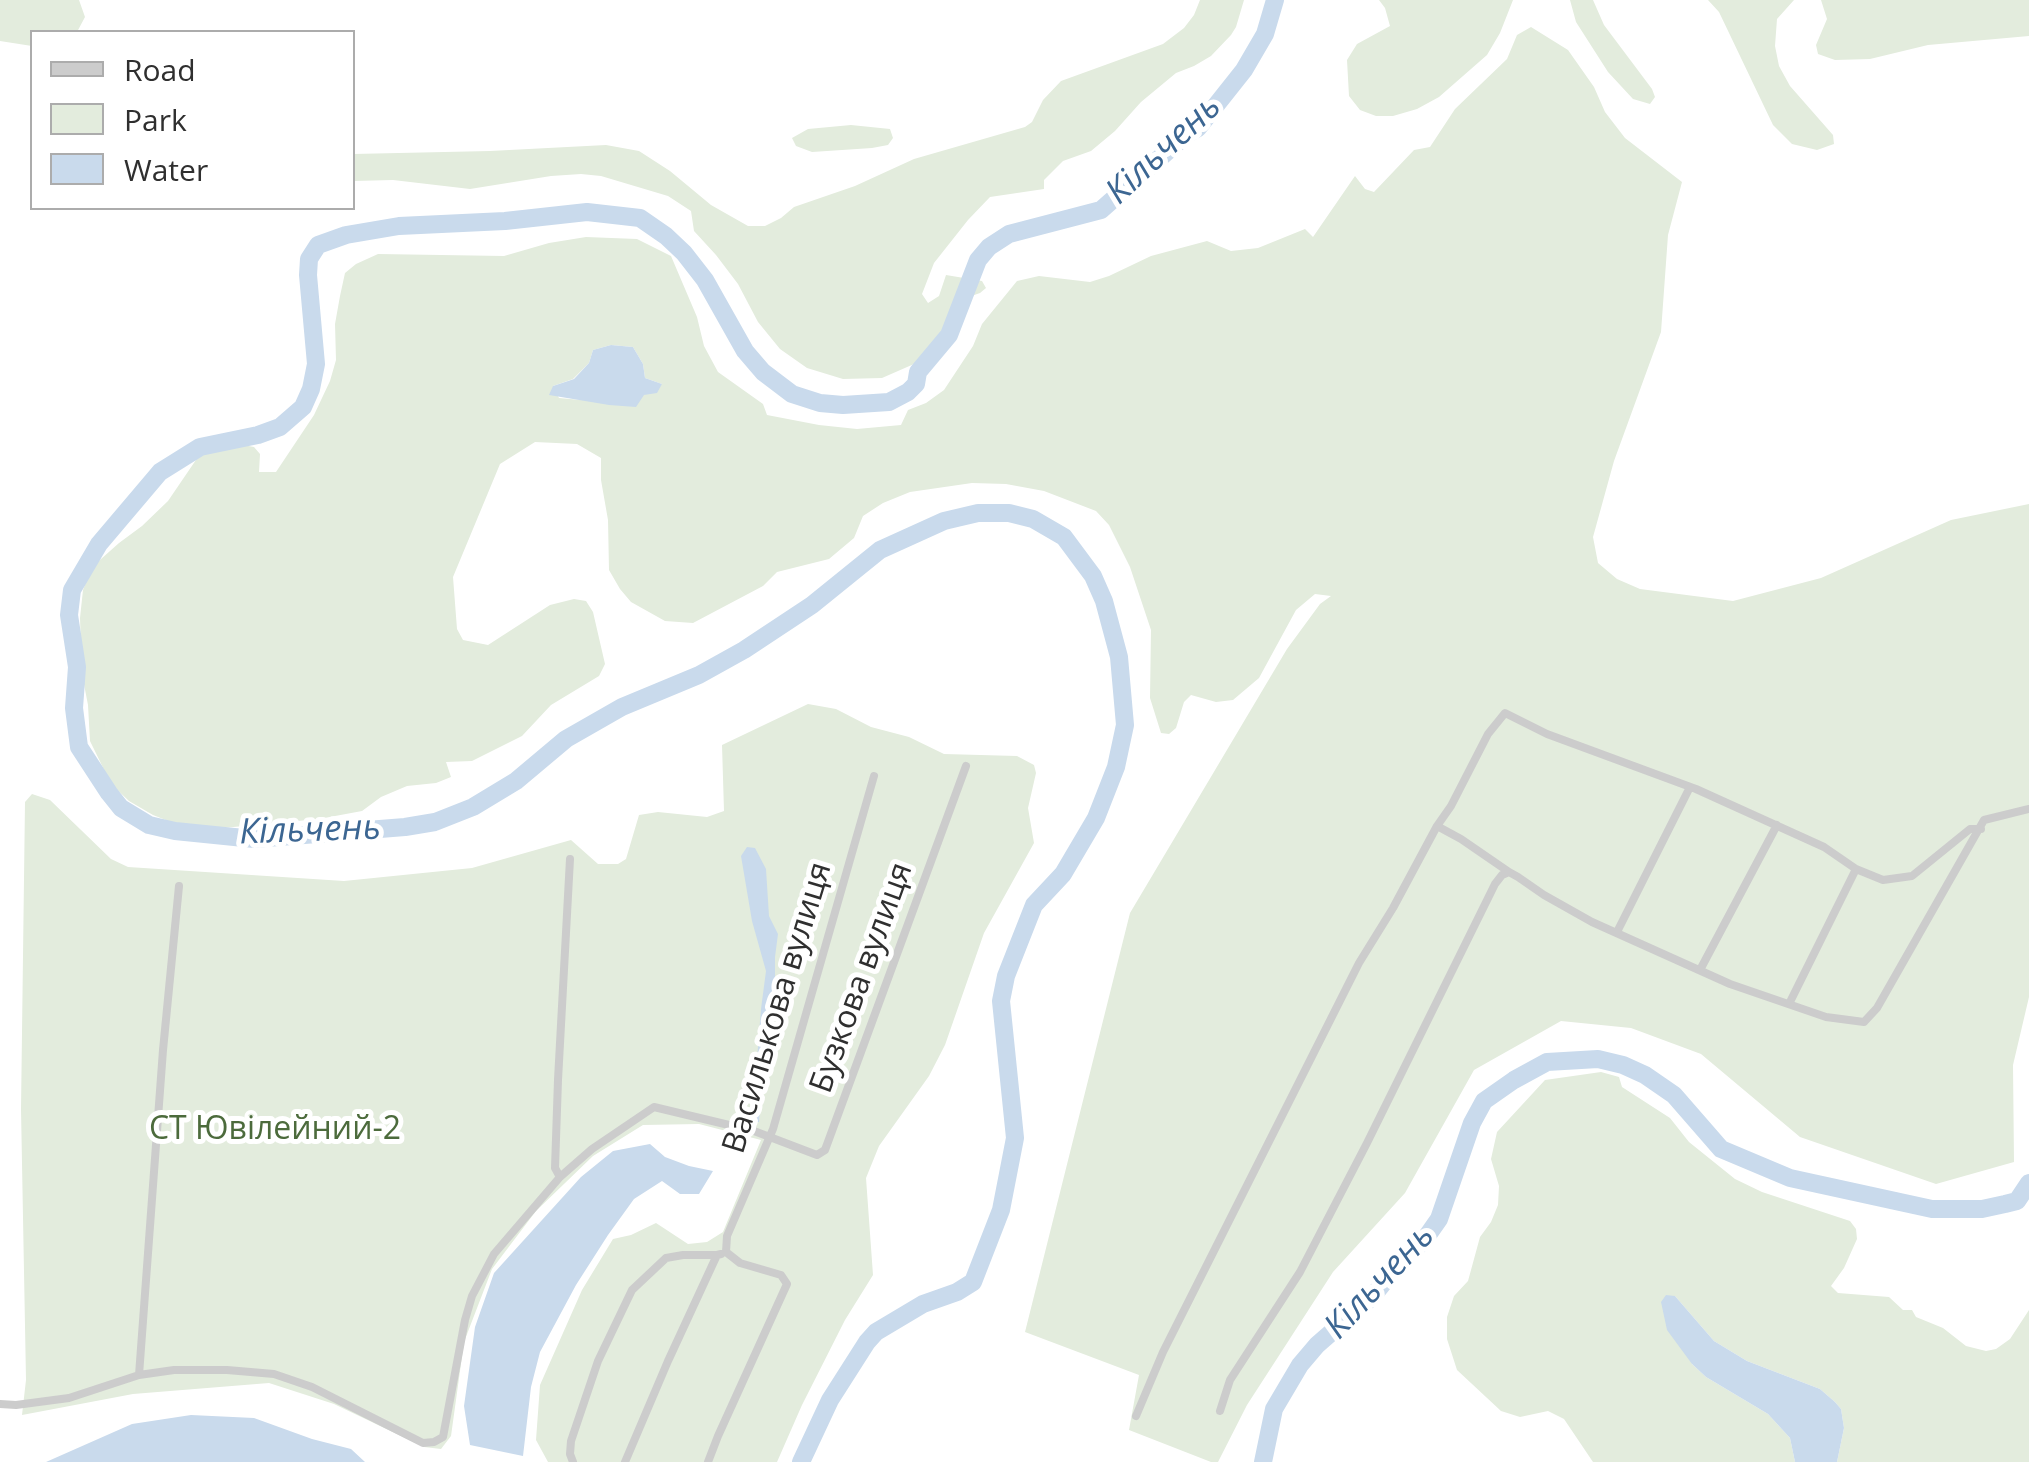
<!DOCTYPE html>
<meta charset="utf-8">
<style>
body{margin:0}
#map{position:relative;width:2029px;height:1462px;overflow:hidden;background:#fff;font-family:"Open Sans",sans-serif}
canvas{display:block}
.legend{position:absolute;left:30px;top:30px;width:325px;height:180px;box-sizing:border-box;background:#fff;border:2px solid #acacac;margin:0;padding:12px 18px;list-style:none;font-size:30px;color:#2f2f2f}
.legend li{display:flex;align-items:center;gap:20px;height:50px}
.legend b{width:50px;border:2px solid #acacac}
</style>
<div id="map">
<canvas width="2029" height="1462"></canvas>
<ul class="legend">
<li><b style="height:12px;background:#ccc"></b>Road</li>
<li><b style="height:28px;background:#e3ecdd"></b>Park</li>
<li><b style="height:28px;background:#c9daec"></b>Water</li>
</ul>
</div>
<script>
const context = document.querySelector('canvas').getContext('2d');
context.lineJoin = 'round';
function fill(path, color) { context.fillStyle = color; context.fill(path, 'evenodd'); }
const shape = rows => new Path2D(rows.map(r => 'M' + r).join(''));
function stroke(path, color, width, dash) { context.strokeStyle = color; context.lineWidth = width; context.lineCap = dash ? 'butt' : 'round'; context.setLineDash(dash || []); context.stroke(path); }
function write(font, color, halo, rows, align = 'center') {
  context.font = font + ' "Open Sans",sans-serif'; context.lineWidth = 10; context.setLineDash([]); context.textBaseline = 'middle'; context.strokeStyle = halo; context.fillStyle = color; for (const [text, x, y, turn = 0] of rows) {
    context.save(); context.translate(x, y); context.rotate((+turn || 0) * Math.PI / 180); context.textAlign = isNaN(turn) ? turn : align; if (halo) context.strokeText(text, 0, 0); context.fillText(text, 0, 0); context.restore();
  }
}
fill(shape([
 [0,0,79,0,85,17,77,32,32,32,32,46,0,41],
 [1200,0,1244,0,1236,27,1231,35,1211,56,1194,66,1176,73,1141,102,1115,131,1091,151,1063,161,1044,180,1044,189,990,197,968,220,934,263,922,294,928,303,939,296,946,275,982,281,986,288,980,293,957,301,950,321,938,342,914,364,882,378,843,379,807,368,780,349,758,322,738,284,716,255,694,231,691,211,668,196,601,176,581,174,551,176,470,189,393,180,353,181,353,154,490,151,606,145,639,151,670,171,711,205,748,226,765,226,781,218,794,207,855,186,914,159,1025,127,1032,122,1043,100,1061,81,1163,44,1184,28,1194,15],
 [1379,0,1513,0,1500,33,1487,55,1439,97,1417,109,1393,116,1376,116,1360,110,1349,96,1347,60,1357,44,1390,26,1385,8],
 [1570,0,1593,0,1604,25,1652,89,1655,97,1650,104,1633,99,1608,72,1576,22],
 [1708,0,1794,0,1777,19,1775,46,1779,66,1790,86,1833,135,1834,144,1817,150,1792,144,1773,125,1719,12],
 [1821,0,2029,0,2029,36,1928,45,1870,59,1835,60,1818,54,1816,45,1827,19],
 [1531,27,1568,50,1594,87,1605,112,1625,138,1682,182,1668,235,1661,332,1614,461,1593,537,1598,563,1617,579,1640,589,1733,601,1821,578,1951,520,2029,504,2029,997,2013,1065,2014,1162,1936,1184,1800,1137,1701,1054,1631,1028,1561,1021,1474,1070,1405,1193,1333,1272,1247,1405,1218,1462,1211,1462,1129,1430,1139,1375,1025,1332,1130,913,1287,649,1320,604,1331,596,1315,594,1296,610,1259,678,1233,700,1216,702,1191,695,1184,702,1176,728,1169,734,1161,733,1150,698,1151,630,1130,567,1109,525,1096,511,1044,491,1006,484,972,483,910,492,883,503,863,516,854,538,829,559,777,572,763,586,693,623,665,621,631,602,620,589,609,570,608,520,601,480,601,458,577,444,535,442,500,464,453,577,457,629,463,640,488,645,550,605,574,599,586,601,593,612,605,664,599,676,551,705,522,736,472,761,446,762,451,777,436,783,407,786,381,797,362,811,319,819,212,829,181,826,153,815,129,801,111,784,90,741,88,705,82,674,80,618,83,590,92,567,119,543,142,526,168,501,200,454,238,444,254,447,260,454,259,472,276,472,314,415,330,381,336,360,335,324,340,296,345,273,356,264,378,254,504,256,549,243,586,237,637,239,671,256,697,317,704,346,718,372,763,404,767,415,819,425,857,429,901,425,908,410,926,403,944,390,973,346,982,324,1017,281,1039,276,1090,282,1109,276,1151,256,1207,241,1231,251,1258,248,1305,229,1313,237,1355,176,1365,189,1374,192,1414,150,1430,147,1455,109,1507,59,1517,35],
 [611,345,633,347,643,364,645,378,662,384,644,395,581,400,559,398,553,386,573,379,589,363,593,350],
 [851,125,890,129,893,138,888,145,872,148,812,152,796,146,792,138,808,129],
 [808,704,836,709,871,727,909,737,944,754,1017,756,1034,765,1036,773,1028,808,1034,843,984,933,945,1045,929,1076,879,1146,866,1178,873,1275,845,1320,802,1405,777,1462,548,1462,536,1440,540,1385,582,1290,613,1239,631,1235,656,1223,688,1244,707,1242,723,1232,761,1140,699,1124,643,1125,593,1156,536,1211,492,1269,464,1342,451,1436,441,1449,424,1447,334,1404,269,1383,133,1394,22,1415,26,1380,21,1109,25,802,32,794,50,800,111,859,128,867,344,881,472,868,571,840,598,864,618,864,626,859,639,815,658,812,707,817,724,811,722,745],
 [1601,1072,1619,1077,1622,1087,1670,1118,1689,1142,1735,1179,1762,1192,1850,1221,1856,1229,1857,1239,1844,1268,1831,1286,1838,1293,1889,1297,1903,1310,1912,1310,1916,1317,1943,1328,1966,1346,1986,1351,1996,1349,2010,1339,2029,1310,2029,1462,1837,1462,1844,1428,1841,1409,1835,1402,1820,1389,1747,1361,1714,1341,1675,1296,1692,1364,1706,1377,1768,1414,1790,1438,1795,1462,1593,1462,1564,1419,1548,1411,1520,1417,1501,1411,1457,1370,1447,1339,1447,1317,1454,1296,1468,1281,1480,1237,1491,1222,1498,1205,1499,1186,1491,1159,1497,1132,1545,1080]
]), '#e3ecdd');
fill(shape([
 [611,345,633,347,643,364,645,378,662,384,657,393,644,395,636,407,609,405,549,395,553,386,574,379,589,363,593,350],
 [747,847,755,848,766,869,769,916,778,934,775,957,775,1006,767,1035,759,1122,752,1122,761,1009,766,971,752,921,741,856],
 [650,1144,665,1157,689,1166,713,1171,699,1194,680,1194,662,1181,634,1199,608,1235,576,1285,540,1352,531,1387,523,1456,470,1445,464,1406,475,1327,494,1273,581,1177,613,1151],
 [1666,1295,1675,1296,1714,1341,1747,1361,1820,1389,1835,1402,1841,1409,1844,1428,1837,1462,1795,1462,1790,1438,1768,1414,1706,1377,1692,1364,1667,1330,1661,1302],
 [191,1415,254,1418,312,1439,351,1449,365,1462,46,1462,132,1424]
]), '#c9daec');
stroke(shape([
 [801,1462,830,1400,867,1342,876,1332,923,1304,957,1292,973,1282,1001,1210,1015,1138,1001,1001,1006,976,1034,905,1063,874,1096,818,1116,767,1125,725,1119,657,1104,601,1093,576,1064,537,1033,519,1009,513,978,513,944,521,880,550,812,605,744,650,699,675,622,707,566,739,516,781,473,807,435,822,405,827,254,839,175,831,149,825,121,808,109,793,79,747,74,708,77,667,69,615,72,590,99,544,160,472,200,447,258,435,280,427,303,407,311,389,316,364,308,275,309,259,318,245,346,235,399,226,505,221,587,212,640,218,666,236,684,253,705,280,745,351,763,372,792,394,820,403,843,405,889,402,908,392,916,384,918,372,949,335,978,260,989,247,1009,234,1101,210,1187,134,1198,128,1244,70,1265,34,1275,0],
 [1263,1462,1274,1409,1300,1365,1317,1345,1373,1296,1397,1266,1425,1239,1439,1219,1472,1123,1484,1101,1514,1080,1547,1062,1598,1059,1623,1065,1645,1075,1674,1095,1721,1149,1790,1178,1932,1209,1982,1209,2005,1204,2017,1201,2029,1183]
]), '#c9daec', 18);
stroke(shape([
 [1437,826,1461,839,1509,872],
 [1617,932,1690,787],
 [1700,970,1777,825],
 [1789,1004,1856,869],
 [560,1177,555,1168,558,1080,570,859],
 [726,1252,727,1236,773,1129,874,776],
 [139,1375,163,1050,179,886],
 [0,1404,16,1405,69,1398,139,1375,174,1370,227,1370,274,1374,312,1387,423,1443,434,1442,443,1437,465,1320,472,1296,494,1254,560,1177,592,1149,654,1107,754,1131,817,1155,825,1150,966,766],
 [1220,1411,1230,1380,1300,1272,1367,1143,1495,884,1502,875,1509,872,1518,877,1544,895,1592,922,1730,984,1826,1017,1864,1022,1877,1008,1984,820,2029,809],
 [1136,1416,1163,1352,1359,963,1393,908,1437,826,1451,806,1488,734,1505,713,1547,734,1696,789,1824,847,1856,869,1883,880,1912,876,1970,829,1981,829],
 [573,1462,570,1454,571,1441,598,1361,632,1290,666,1258,683,1255,717,1255],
 [625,1462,668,1361,717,1255,721,1254],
 [708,1462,718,1436,787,1284,781,1275,740,1263,726,1252]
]), '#ccc', 8);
write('32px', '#2f2f2f', '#fff', [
 ["Бузкова вулиця",862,978,-70],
 ["Василькова вулиця",778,1008,-73]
]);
write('32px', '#4c6b3c', '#fff', [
 ["СT Ювілейний-2",275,1130]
]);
write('italic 35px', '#3c6692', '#fff', [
 ["Кільчень",1164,150,-43],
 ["Кільчень",310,831,-2],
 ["Кільчень",1380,1282,-47]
]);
</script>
